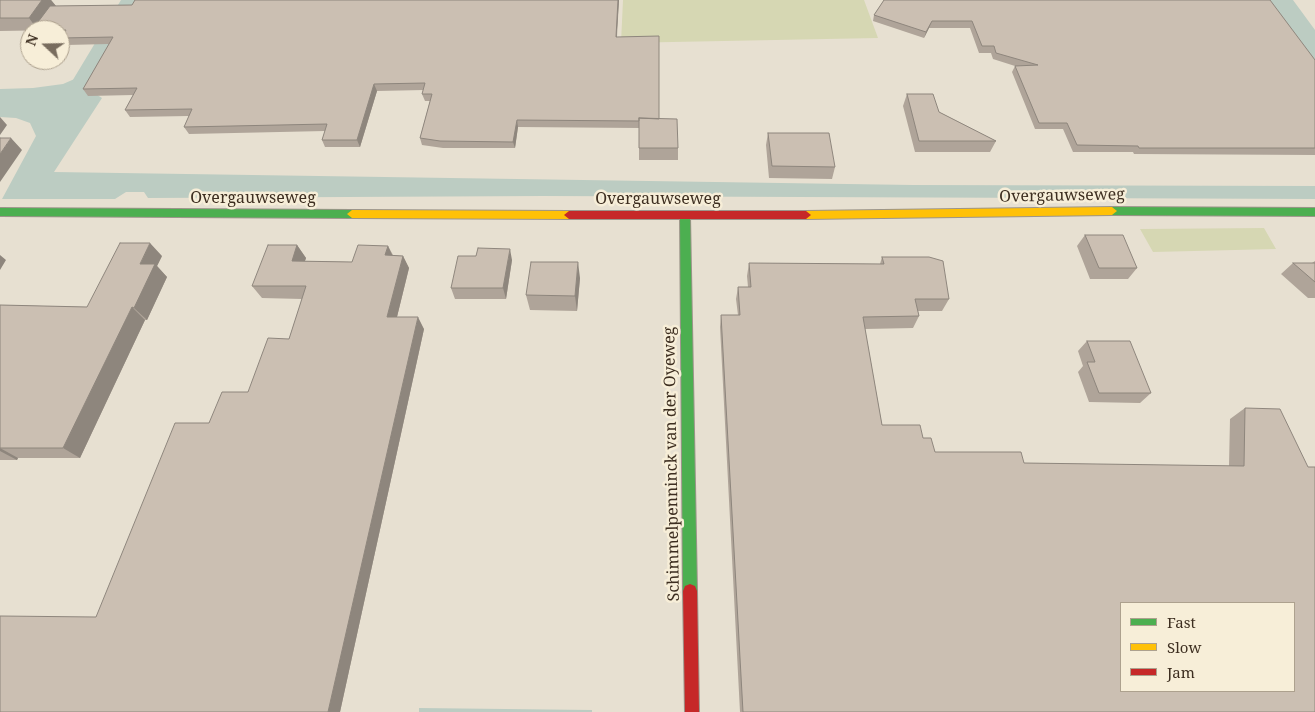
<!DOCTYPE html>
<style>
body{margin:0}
#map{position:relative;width:1315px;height:712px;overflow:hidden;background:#e7e0d1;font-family:"Noto Serif",serif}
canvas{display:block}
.legend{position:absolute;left:1120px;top:602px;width:175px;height:90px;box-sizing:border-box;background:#f7eed8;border:1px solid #ada18e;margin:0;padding:6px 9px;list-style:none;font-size:15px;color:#3d2e20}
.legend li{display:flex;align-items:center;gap:10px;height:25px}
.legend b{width:25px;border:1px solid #ada18e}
.north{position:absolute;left:20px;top:20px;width:50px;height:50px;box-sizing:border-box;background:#f7eed8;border:1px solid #ada18e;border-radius:50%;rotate:291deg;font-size:14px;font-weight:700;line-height:20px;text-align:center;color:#3d2e20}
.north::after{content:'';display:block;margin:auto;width:18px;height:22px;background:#786c5e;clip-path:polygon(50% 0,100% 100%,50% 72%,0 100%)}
</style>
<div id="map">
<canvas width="1315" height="712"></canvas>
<ul class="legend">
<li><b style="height:6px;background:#4caf50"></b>Fast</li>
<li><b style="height:6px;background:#ffc107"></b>Slow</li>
<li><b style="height:6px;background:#c62828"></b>Jam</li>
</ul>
<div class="north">N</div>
</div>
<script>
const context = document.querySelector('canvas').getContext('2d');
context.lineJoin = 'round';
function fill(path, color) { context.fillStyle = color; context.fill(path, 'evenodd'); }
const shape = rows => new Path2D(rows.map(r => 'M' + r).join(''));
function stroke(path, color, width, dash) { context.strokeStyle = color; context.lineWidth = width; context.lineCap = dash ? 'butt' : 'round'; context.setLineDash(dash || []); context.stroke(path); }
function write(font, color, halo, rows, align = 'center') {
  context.font = font + ' "Noto Serif",serif'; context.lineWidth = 5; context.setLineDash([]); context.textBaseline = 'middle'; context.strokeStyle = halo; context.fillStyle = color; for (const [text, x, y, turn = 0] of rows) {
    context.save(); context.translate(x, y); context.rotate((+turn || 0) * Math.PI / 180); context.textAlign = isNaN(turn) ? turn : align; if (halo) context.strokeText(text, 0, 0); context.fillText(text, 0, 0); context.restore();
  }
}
fill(shape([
 [623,0,864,0,878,38,621,43],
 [1264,228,1276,249,1153,252,1140,229]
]), '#d6d7b3');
fill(shape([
 [1266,0,1293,0,1315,30,1315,65],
 [86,74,94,93,102,98,54,172,913,185,1315,186,1315,199,544,196,148,198,144,192,126,192,115,199,2,199,36,136,30,123,16,118,0,117,0,89,33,88,63,84],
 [419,708,592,710,592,712,419,712]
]), '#bcccc2');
fill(shape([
 [121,0,143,0,83,104,74,114,65,117,56,114,52,108,65,93,121,0]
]), '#bcccc2');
const fast = shape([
 [1112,207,1315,208,1315,216,1112,215,1107,211,1112,207],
 [0,208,352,210,357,214,352,218,0,216,0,208],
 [685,212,690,216,697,591,695,596,690,598,685,596,683,591,680,216,685,212]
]);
const slow = shape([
 [1112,207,1117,211,1112,215,806,219,801,215,806,211,1112,207],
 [352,210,569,211,574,215,569,219,352,218,347,214,352,210]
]);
const jam = shape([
 [569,211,806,211,811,215,806,219,569,219,564,215,569,211],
 [690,584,695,586,697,591,699,712,685,712,683,591,685,586,690,584]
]);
stroke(fast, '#9c958a', 2);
stroke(slow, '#9c958a', 2);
stroke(jam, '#9c958a', 2);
fill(fast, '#4caf50');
fill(slow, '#ffc107');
fill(jam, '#c62828');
fill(shape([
 [0,0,51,0,56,6,132,5,135,0,619,0,617,37,659,119,678,148,678,160,639,160,639,128,518,127,515,148,443,148,422,145,420,138,430,101,425,101,422,94,424,90,377,91,360,147,325,147,322,140,325,131,189,134,184,127,189,116,130,117,125,110,133,95,88,96,83,89,109,44,66,45,61,38,60,38,60,30,0,31],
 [884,0,1315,60,1315,155,1134,154,1133,152,1073,152,1063,129,1035,129,1012,72,1015,66,993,59,991,53,979,53,970,28,929,28,924,38,873,21,874,15],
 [907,94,939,112,996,141,990,152,915,152,903,106],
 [768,133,835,167,832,179,769,178,766,145],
 [1085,235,1137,268,1128,279,1090,279,1077,246],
 [297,245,306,258,305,261,352,262,388,246,393,255,403,256,409,268,397,317,424,329,340,712,0,712,96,617,209,423,248,392,289,339,302,299,262,298,252,286],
 [162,256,157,266,167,277,147,320,145,320,80,458,18,458,17,460,0,460,0,305,87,307],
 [476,256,512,260,506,299,455,299,451,288],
 [882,257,949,299,942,311,918,311,919,316,913,328,865,329,882,425,923,438,935,452,1024,463,1229,466,1230,419,1245,408,1315,712,740,712,720,327,721,315,738,315,736,299,738,287,748,287,747,276,749,263,880,264],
 [1315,261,1315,298,1308,298,1281,274,1293,263,1312,263],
 [580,278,577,311,530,310,526,295],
 [1087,341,1151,393,1140,403,1089,402,1078,372,1083,366,1078,351]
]), '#afa499');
fill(shape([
 [42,0,51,0,56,6,38,30,29,18],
 [618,0,619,0,616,44,616,37],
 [932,21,929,28,924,38,926,32],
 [374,84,377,91,360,147,357,140],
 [0,117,7,125,0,135],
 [517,120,518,127,515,148,513,142],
 [11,138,22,150,0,182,0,154],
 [150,243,162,256,157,266,167,277,147,320,134,308,140,264],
 [297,245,306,258,300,274,292,261],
 [388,246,394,259,385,255],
 [510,249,512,260,506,299,503,288],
 [0,255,6,260,0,270],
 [403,256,409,268,394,329,387,317],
 [578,262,580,278,577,311,575,296],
 [132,307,145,320,80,458,63,448],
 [418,317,424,329,340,712,328,712],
 [0,448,18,458,17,460,0,451]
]), '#8e867d');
const building = shape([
 [0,0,42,0,29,18,0,18,0,0],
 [135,0,618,0,616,37,659,36,659,119,639,118,639,121,517,120,513,142,440,141,420,138,432,94,422,94,425,83,374,84,357,140,322,140,327,124,184,127,192,109,125,110,137,88,83,89,113,37,61,38,66,30,32,30,50,6,132,5,135,0],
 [884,0,1270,0,1315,60,1315,148,1139,148,1138,146,1077,145,1067,123,1039,123,1015,66,1038,65,996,53,994,46,982,46,972,21,932,21,926,32,874,15,884,0],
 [907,94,933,94,939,112,996,141,919,141,907,94],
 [639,118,677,119,678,148,639,148,639,118],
 [768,133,829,133,835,167,772,166,768,133],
 [0,138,11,138,0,154,0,138],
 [1085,235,1123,235,1137,268,1099,268,1085,235],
 [120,243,150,243,140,264,155,264,134,308,132,307,63,448,0,448,0,305,87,307,120,243],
 [268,245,297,245,292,261,352,262,358,245,388,246,385,255,403,256,387,317,418,317,328,712,0,712,0,616,96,617,175,423,209,423,222,392,248,392,268,338,289,339,306,286,252,286,268,245],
 [478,248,510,249,503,288,451,288,458,256,476,256,478,248],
 [882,257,929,257,943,261,949,299,915,299,919,316,863,317,882,425,920,425,923,438,931,438,935,452,1021,452,1024,463,1244,466,1245,408,1280,409,1308,467,1315,467,1315,712,743,712,721,315,740,315,738,287,751,287,749,263,884,264,882,257],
 [1121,603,1294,603,1294,691,1121,691,1121,603],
 [531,262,578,262,575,296,526,295,531,262],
 [1293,263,1315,263,1315,282,1293,263],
 [1087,341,1130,341,1151,393,1099,393,1087,362,1095,362,1087,341]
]);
fill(building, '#cbbfb2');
stroke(building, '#8e867d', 1);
write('16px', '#3d2e20', '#f7eed8', [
 ["Overgauwseweg",1062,196,-1],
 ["Overgauwseweg",253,198],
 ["Overgauwseweg",658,199],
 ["Schimmelpenninck van der Oyeweg",672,464,-91]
]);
</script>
